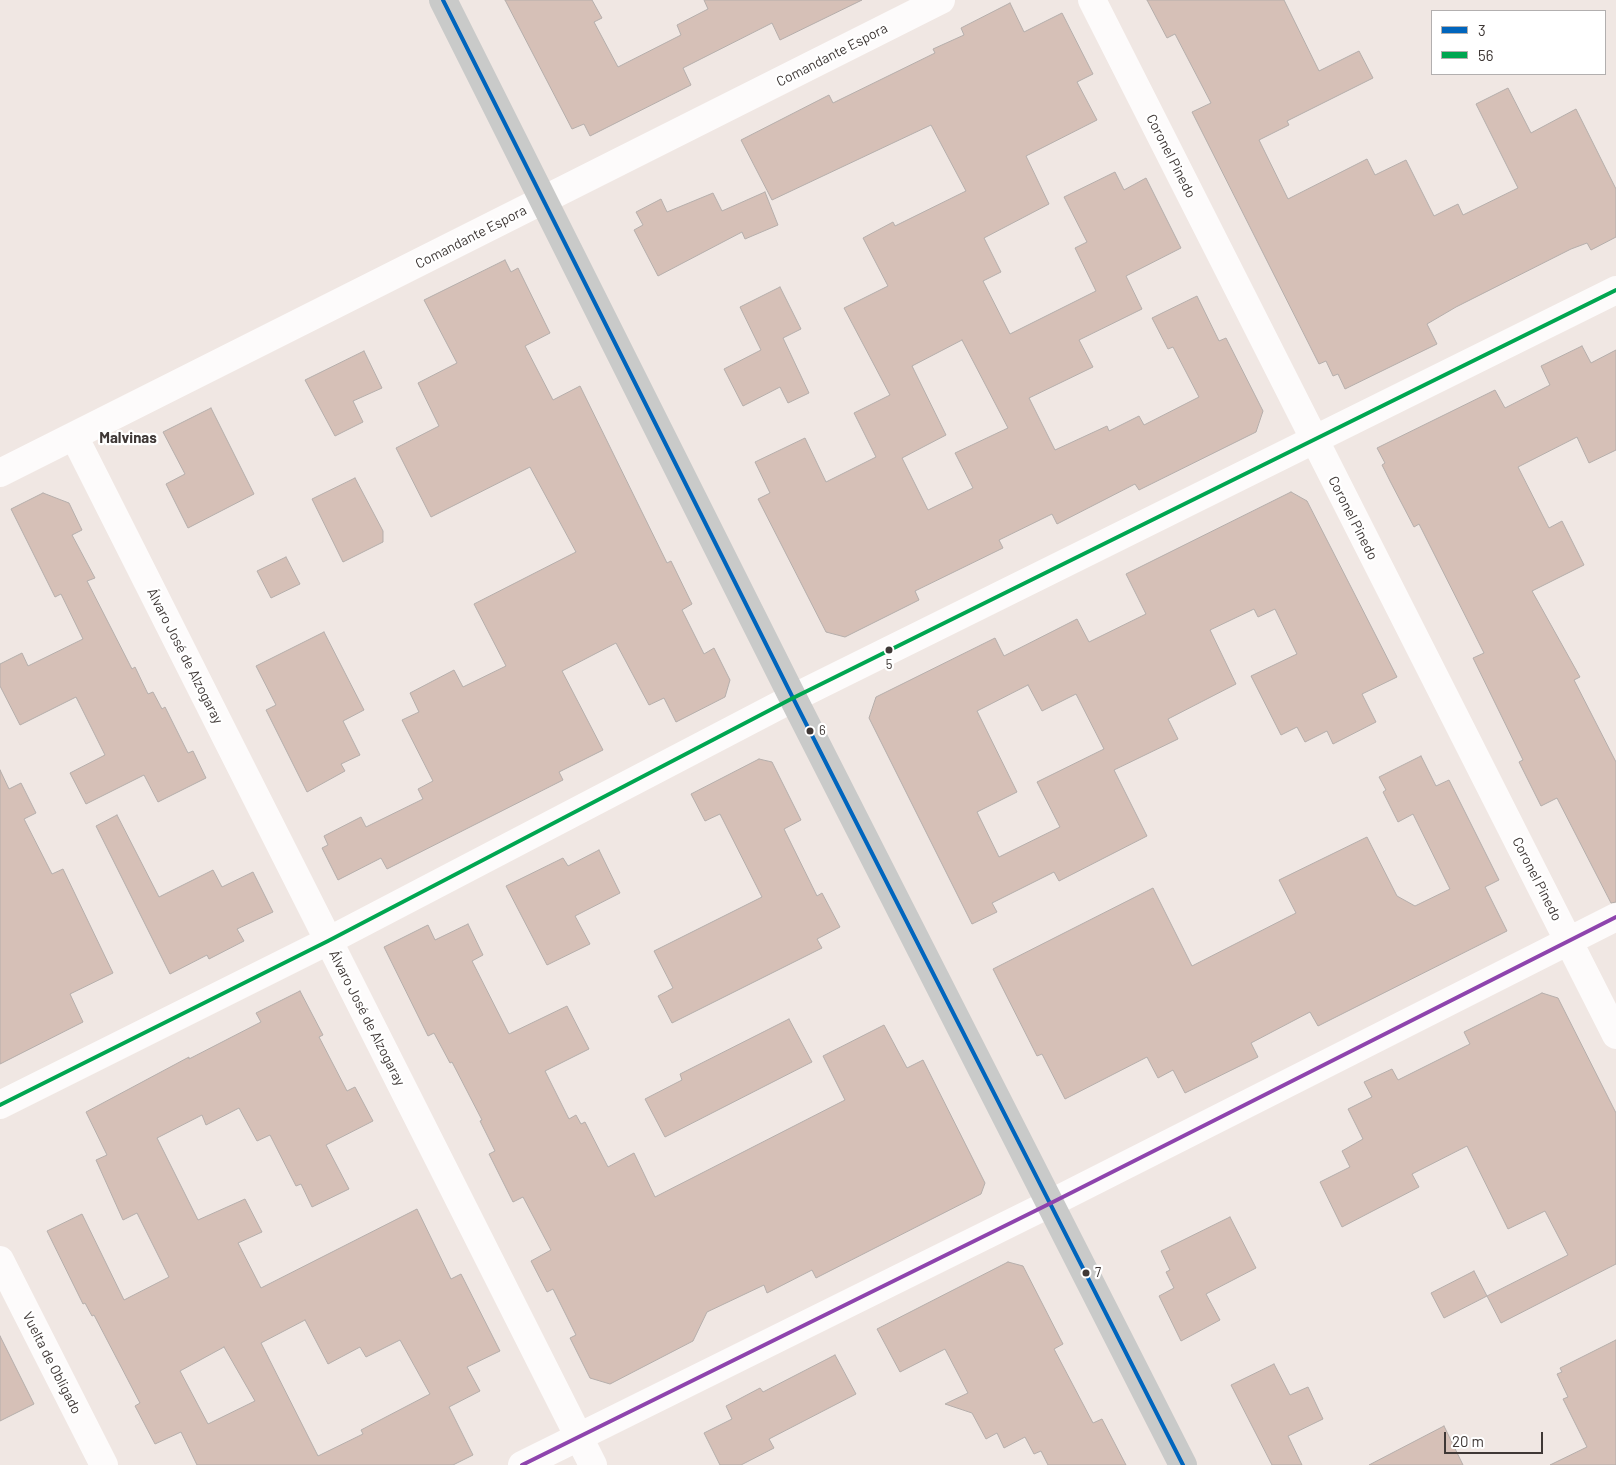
<!DOCTYPE html>
<meta charset="utf-8">
<style>
body{margin:0}
#map{position:relative;width:1616px;height:1465px;overflow:hidden;background:#f0e7e3;font-family:Barlow,sans-serif}
canvas{display:block}
.legend{position:absolute;left:1431px;top:10px;width:175px;height:65px;box-sizing:border-box;background:#fff;border:1px solid #b2afaf;margin:0;padding:6px 9px;list-style:none;font-size:15px;color:#3f3836}
.legend li{display:flex;align-items:center;gap:10px;height:25px}
.legend b{width:25px;border:1px solid #b2afaf}
.scale{position:absolute;left:1444px;top:1432px;width:99px;height:22px;box-sizing:border-box;border:2px solid #3f3836;border-top:0;padding-left:6px;font-size:15px;line-height:18px;white-space:nowrap;color:#3f3836;-webkit-text-stroke:4px #fff;paint-order:stroke}
</style>
<div id="map">
<canvas width="1616" height="1465"></canvas>
<ul class="legend">
<li><b style="height:6px;background:#0065bd"></b>3</li>
<li><b style="height:6px;background:#00a651"></b>56</li>
</ul>
<div class="scale">20 m</div>
</div>
<script>
const context = document.querySelector('canvas').getContext('2d');
context.lineJoin = 'round';
function fill(path, color) { context.fillStyle = color; context.fill(path, 'evenodd'); }
const shape = rows => new Path2D(rows.map(r => 'M' + r).join(''));
function stroke(path, color, width, dash) { context.strokeStyle = color; context.lineWidth = width; context.lineCap = dash ? 'butt' : 'round'; context.setLineDash(dash || []); context.stroke(path); }
function write(font, color, halo, rows, align = 'center') {
  context.font = font + ' Barlow,sans-serif'; context.lineWidth = 4.5; context.setLineDash([]); context.textBaseline = 'middle'; context.strokeStyle = halo; context.fillStyle = color; for (const [text, x, y, turn = 0] of rows) {
    context.save(); context.translate(x, y); context.rotate((+turn || 0) * Math.PI / 180); context.textAlign = isNaN(turn) ? turn : align; if (halo) context.strokeText(text, 0, 0); context.fillText(text, 0, 0); context.restore();
  }
}
const building = shape([
 [505,0,592,0,602,18,594,22,618,67,681,35,677,25,708,9,704,0,862,0,780,40,772,23,683,68,691,85,590,136,584,124,572,129,505,0],
 [1147,0,1284,0,1319,71,1359,51,1373,78,1287,121,1289,125,1259,140,1288,199,1367,159,1375,175,1406,160,1434,216,1458,204,1463,215,1518,188,1476,104,1508,88,1531,133,1576,109,1616,189,1616,237,1591,250,1587,243,1571,249,1456,307,1427,324,1437,344,1345,389,1338,374,1333,376,1326,361,1319,364,1192,112,1211,103,1175,34,1167,38,1147,0],
 [1010,3,1024,32,1062,13,1093,74,1077,82,1097,120,1026,156,1049,204,984,238,1001,272,983,281,1010,334,1096,291,1075,248,1087,242,1064,197,1115,172,1124,190,1146,178,1181,248,1126,276,1142,309,1079,340,1093,367,1029,398,1055,450,1107,426,1109,431,1139,416,1144,425,1199,397,1173,347,1168,349,1152,318,1197,296,1219,341,1226,338,1263,411,1256,432,1139,490,1135,484,1057,524,1052,514,999,540,1003,548,915,591,919,600,845,637,826,632,758,499,770,493,755,462,805,438,826,482,876,457,854,413,890,395,844,308,888,286,863,238,893,222,895,226,966,191,931,125,772,200,741,140,829,95,833,103,935,53,933,49,964,35,961,28,1010,3],
 [962,340,1008,428,955,453,973,488,928,510,902,458,946,435,912,366,962,340],
 [765,192,778,225,745,239,742,232,658,276,634,230,643,225,636,212,661,199,667,212,713,193,722,211,765,192],
 [505,260,511,272,518,268,550,333,525,346,553,400,580,386,667,563,671,561,692,604,682,610,704,654,714,648,730,680,725,697,676,722,664,698,649,705,616,643,562,671,603,750,559,772,563,780,387,869,381,858,338,880,322,848,328,845,324,836,361,817,366,827,423,799,418,789,433,781,402,720,419,712,410,693,454,670,463,687,506,666,474,604,576,552,530,467,431,517,396,448,439,426,418,383,457,363,424,300,505,260],
 [780,287,801,329,783,338,809,393,788,403,780,387,743,406,724,369,761,350,740,307,780,287],
 [1582,346,1591,363,1616,350,1616,450,1589,463,1577,437,1518,467,1549,528,1562,521,1584,565,1532,591,1580,677,1574,680,1616,762,1616,902,1611,903,1557,798,1541,806,1519,762,1523,760,1473,658,1484,653,1419,524,1414,527,1390,481,1382,465,1385,463,1377,448,1495,390,1505,408,1550,385,1541,366,1582,346],
 [364,351,382,388,353,401,363,422,335,436,305,380,364,351],
 [211,408,254,494,188,528,166,484,185,474,163,432,211,408],
 [355,478,383,531,383,542,343,562,312,499,355,478],
 [1291,492,1307,501,1397,677,1362,694,1376,722,1333,744,1327,731,1305,742,1297,727,1281,735,1251,676,1297,654,1275,609,1258,617,1254,609,1210,630,1236,684,1168,719,1178,739,1114,770,1147,836,1059,881,1054,872,992,903,997,912,972,924,869,718,876,697,995,638,1004,656,1077,619,1089,642,1146,614,1126,574,1291,492],
 [1028,685,1042,711,1076,694,1104,749,1037,782,1060,827,999,857,977,812,1017,792,977,711,1028,685],
 [43,493,69,503,82,530,72,535,95,578,87,581,132,669,135,667,148,694,153,692,162,709,165,707,188,753,193,751,206,778,158,802,144,775,86,804,70,773,105,755,76,697,20,725,0,686,0,664,22,653,28,666,83,639,61,594,55,597,11,509,43,493],
 [286,557,300,584,271,598,257,571,286,557],
 [324,632,364,710,343,721,360,755,341,764,345,771,307,792,266,710,276,705,256,666,324,632],
 [1421,756,1436,786,1449,780,1499,880,1485,887,1507,931,1318,1026,1310,1012,1251,1043,1258,1057,1185,1093,1173,1070,1158,1078,1147,1057,1065,1099,1042,1054,1037,1056,993,969,1153,888,1192,966,1296,913,1279,880,1367,837,1397,896,1415,906,1450,889,1413,814,1398,822,1383,792,1386,790,1379,777,1421,756],
 [759,759,772,762,801,820,784,829,817,896,822,893,840,927,817,939,822,948,672,1023,658,996,673,988,654,951,762,897,720,814,705,821,691,794,759,759],
 [0,770,9,789,21,783,36,813,24,819,52,874,63,869,113,973,70,994,83,1022,0,1064,0,770],
 [117,815,159,897,213,870,222,887,253,872,273,912,237,929,244,941,209,959,207,955,170,974,96,826,117,815],
 [599,850,620,893,575,916,590,944,547,965,506,886,563,858,568,866,599,850],
 [468,924,483,955,472,961,509,1034,567,1006,589,1049,545,1071,569,1119,576,1115,581,1124,585,1122,608,1167,634,1153,655,1197,845,1100,823,1056,884,1025,907,1068,923,1060,985,1183,981,1194,816,1278,812,1270,767,1293,764,1285,707,1312,693,1341,610,1384,590,1378,570,1338,576,1335,553,1289,547,1292,531,1261,551,1250,523,1197,513,1202,489,1154,495,1151,480,1121,482,1120,452,1062,450,1063,434,1033,428,1036,384,947,428,925,435,940,468,924],
 [300,991,323,1035,319,1037,347,1091,355,1087,373,1121,326,1145,349,1189,312,1207,301,1184,296,1186,270,1135,257,1141,239,1108,206,1125,202,1115,157,1138,198,1220,245,1199,262,1232,238,1243,261,1288,417,1209,451,1279,461,1274,500,1351,467,1367,480,1391,449,1407,473,1455,453,1465,197,1465,181,1432,155,1444,135,1406,140,1403,94,1315,92,1316,85,1303,83,1304,47,1231,82,1214,124,1300,169,1277,137,1213,123,1220,96,1160,107,1155,86,1112,189,1057,189,1059,261,1022,256,1013,300,991],
 [305,1320,328,1364,360,1347,366,1357,400,1340,430,1394,361,1430,363,1434,318,1456,261,1343,305,1320],
 [224,1347,255,1401,208,1424,180,1371,224,1347],
 [1542,993,1558,998,1616,1113,1616,1264,1501,1323,1487,1296,1568,1255,1545,1211,1508,1229,1467,1146,1412,1174,1419,1187,1342,1227,1320,1182,1350,1167,1342,1151,1363,1139,1348,1109,1372,1097,1364,1082,1392,1069,1398,1080,1470,1044,1464,1032,1542,993],
 [789,1019,812,1062,665,1137,645,1099,682,1080,680,1074,789,1019],
 [1230,1217,1256,1268,1206,1294,1220,1320,1181,1341,1159,1296,1174,1288,1166,1272,1170,1270,1161,1251,1230,1217],
 [1008,1262,1023,1266,1063,1344,1054,1349,1093,1423,1102,1419,1126,1465,1048,1465,1041,1451,1034,1454,1025,1437,1004,1448,997,1433,986,1439,972,1413,945,1404,968,1393,945,1349,900,1372,877,1329,1008,1262],
 [1474,1271,1487,1296,1444,1318,1431,1293,1474,1271],
 [0,1336,34,1404,0,1421,0,1336],
 [1616,1340,1616,1465,1550,1465,1587,1447,1563,1399,1568,1397,1557,1374,1562,1372,1560,1368,1616,1340],
 [835,1355,856,1394,769,1439,774,1448,741,1465,720,1465,704,1433,732,1419,726,1406,760,1388,763,1392,835,1355],
 [1274,1364,1290,1395,1308,1387,1323,1419,1288,1436,1302,1465,1272,1465,1231,1385,1274,1364],
 [1444,1426,1463,1465,1369,1465,1444,1426]
]);
fill(building, '#d6c0b7');
stroke(building, '#b5aeab', 1);
stroke(shape([
 [1092,0,1616,1035],
 [74,436,593,1465],
 [0,473,941,0],
 [0,1105,328,941,793,698,1616,290],
 [0,1260,104,1465],
 [522,1465,1051,1203,1616,917]
]), '#fdfbfb', 28);
stroke(shape([
 [443,0,793,698,1183,1465]
]), '#c9cac9', 28);
stroke(shape([
 [443,0,793,698,1183,1465]
]), '#0065bd', 4);
stroke(shape([
 [0,1105,328,941,793,698,1616,290]
]), '#00a651', 4);
stroke(shape([
 [522,1465,1051,1203,1616,917]
]), '#8e44ad', 4);
for (const [x, y, r, color] of [
 [889,650,4.5,"#3f3836"],
 [810,731,4.5,"#3f3836"],
 [1086,1273,4.5,"#3f3836"]
]) { const dot = new Path2D(); dot.arc(x, y, r, 0, 2 * Math.PI); context.fillStyle = color; context.fill(dot); stroke(dot, '#fff', 2); }
write('13px', '#3f3836', '#fff', [
 ["5",889,665,"center"],
 ["6",819,731],
 ["7",1095,1273]
], 'left');
write('14px', '#3f3836', '#fff', [
 ["Comandante Espora",832,55,-27],
 ["Coronel Pinedo",1171,156,63],
 ["Comandante Espora",471,237,-27],
 ["Coronel Pinedo",1353,518,63],
 ["Álvaro José de Alzogaray",185,656,63],
 ["Coronel Pinedo",1537,879,63],
 ["Álvaro José de Alzogaray",367,1018,63],
 ["Vuelta de Obligado",52,1363,63]
]);
write('bold 15px', '#3f3836', '#fff', [
 ["Malvinas",128,438]
]);
</script>
